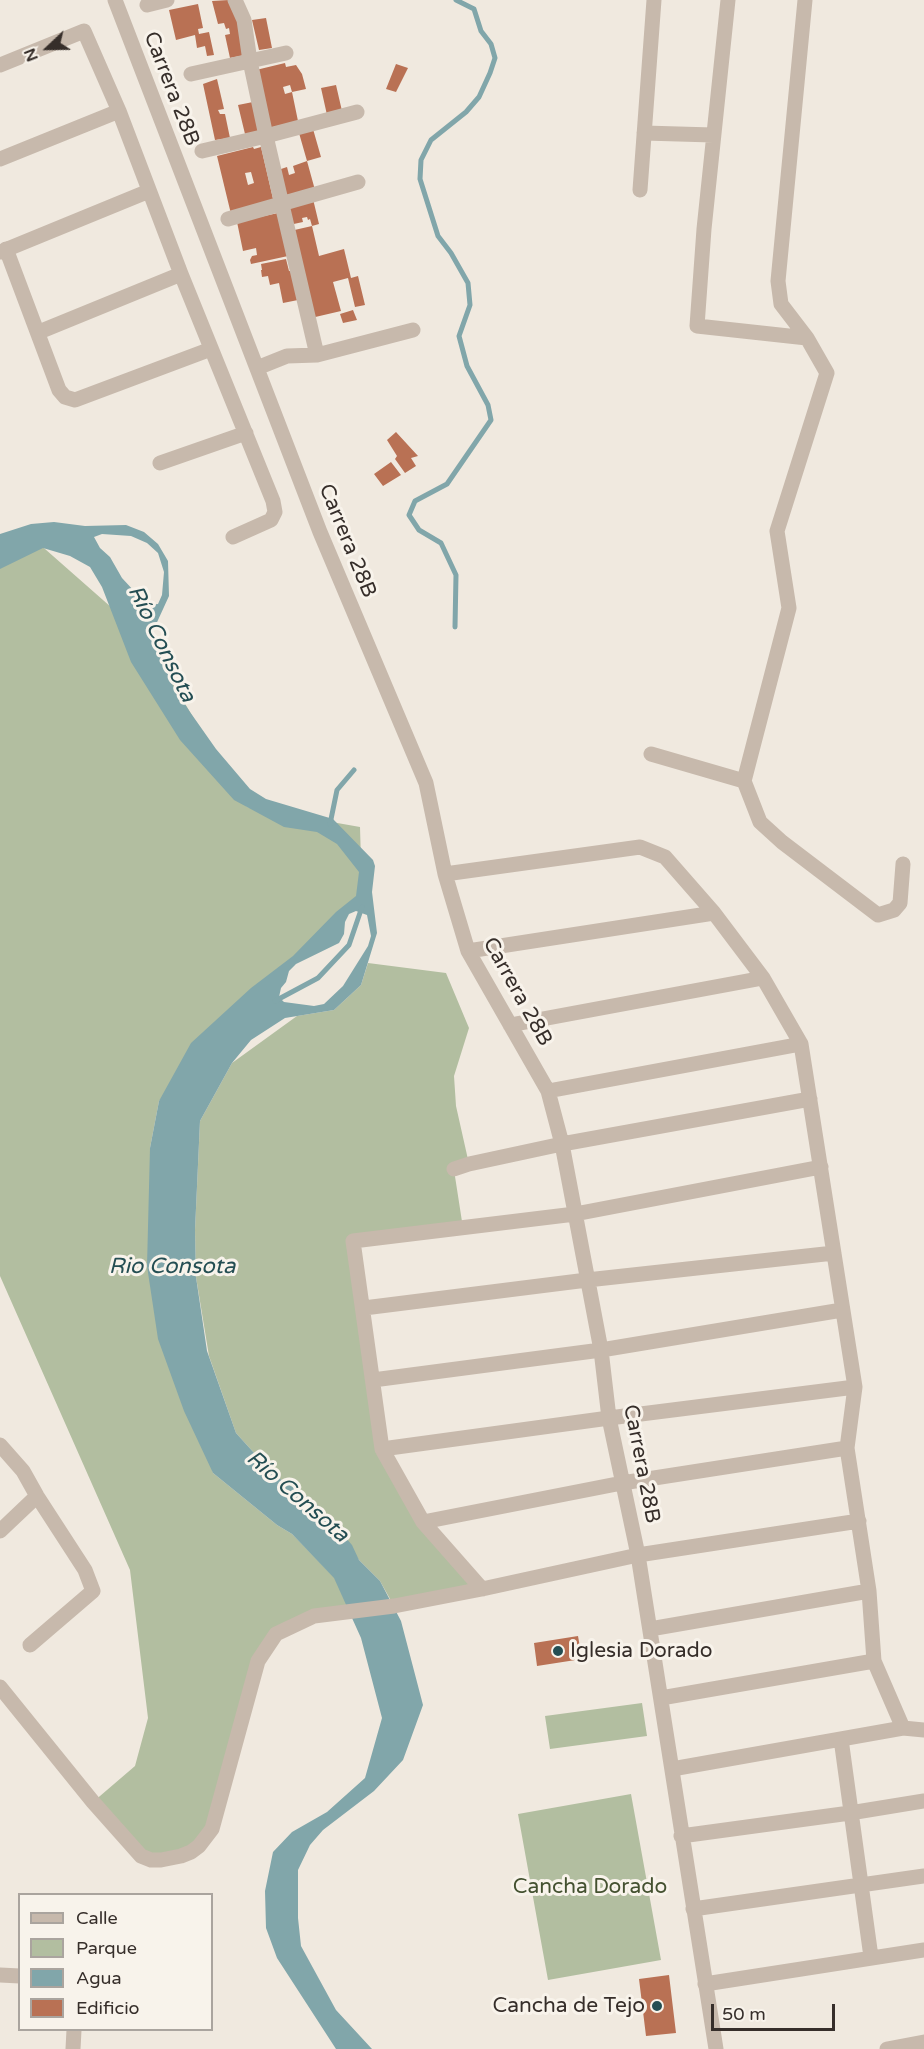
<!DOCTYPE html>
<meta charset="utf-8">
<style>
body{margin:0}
#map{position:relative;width:924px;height:2049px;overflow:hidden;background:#f0e9df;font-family:"Varela Round",sans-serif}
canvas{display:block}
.legend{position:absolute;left:18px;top:1893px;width:195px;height:138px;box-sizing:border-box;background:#f8f3eb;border:2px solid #aaa49e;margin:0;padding:8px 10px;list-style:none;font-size:18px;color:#362e2a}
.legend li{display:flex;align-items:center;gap:12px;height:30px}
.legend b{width:30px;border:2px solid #aaa49e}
.north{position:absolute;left:18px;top:18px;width:60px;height:60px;-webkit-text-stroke:4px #f8f3eb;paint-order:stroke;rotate:248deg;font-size:16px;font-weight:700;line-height:24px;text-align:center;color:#362e2a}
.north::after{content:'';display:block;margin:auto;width:21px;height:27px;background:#362e2a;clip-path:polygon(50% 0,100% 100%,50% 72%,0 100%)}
.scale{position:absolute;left:711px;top:2004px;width:124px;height:27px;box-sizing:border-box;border:3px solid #362e2a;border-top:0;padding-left:8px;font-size:18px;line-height:21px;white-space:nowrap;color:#362e2a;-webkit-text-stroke:4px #f8f3eb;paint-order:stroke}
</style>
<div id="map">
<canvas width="924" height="2049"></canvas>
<ul class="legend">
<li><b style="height:8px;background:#c7b9ac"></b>Calle</li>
<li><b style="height:16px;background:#b2bea0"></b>Parque</li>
<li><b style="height:16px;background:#81a6aa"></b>Agua</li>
<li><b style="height:16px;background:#b97154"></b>Edificio</li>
</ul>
<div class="north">N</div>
<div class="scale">50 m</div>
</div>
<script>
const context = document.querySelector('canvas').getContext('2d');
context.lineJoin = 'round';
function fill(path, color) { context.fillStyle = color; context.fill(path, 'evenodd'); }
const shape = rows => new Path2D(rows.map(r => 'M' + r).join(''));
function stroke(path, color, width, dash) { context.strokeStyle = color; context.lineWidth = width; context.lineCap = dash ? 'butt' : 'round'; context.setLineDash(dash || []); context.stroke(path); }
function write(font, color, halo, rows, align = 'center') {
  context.font = font + ' "Varela Round",sans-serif'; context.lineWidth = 6; context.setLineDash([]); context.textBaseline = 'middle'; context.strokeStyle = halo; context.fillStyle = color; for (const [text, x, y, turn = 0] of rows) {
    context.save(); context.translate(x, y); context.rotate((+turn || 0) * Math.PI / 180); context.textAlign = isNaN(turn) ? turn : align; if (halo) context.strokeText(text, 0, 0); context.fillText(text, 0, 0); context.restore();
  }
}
fill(shape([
 [28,534,145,637,247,807,360,827,362,895,159,1101,150,1148,213,1473,277,1525,292,1534,335,1578,350,1611,276,1634,258,1661,200,1845,151,1860,93,1802,135,1766,148,1718,130,1570,0,1276,0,536],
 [368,963,446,973,469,1028,454,1076,456,1106,469,1164,454,1170,463,1228,354,1241,382,1449,423,1522,482,1589,394,1606,380,1581,359,1560,314,1501,274,1475,236,1433,209,1356,196,1277,195,1230,200,1121,232,1063,297,1016,334,1010,361,985],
 [642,1703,647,1736,550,1749,545,1716],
 [631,1794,661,1960,548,1980,518,1814]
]), '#b2bea0');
fill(shape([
 [54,522,85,526,126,525,144,532,158,544,168,561,169,596,153,631,156,646,172,684,190,712,216,749,250,789,266,799,333,819,373,860,375,866,372,892,377,933,361,985,334,1010,285,1018,251,1040,232,1063,200,1121,195,1230,196,1277,207,1351,236,1433,274,1475,314,1501,352,1545,359,1560,380,1581,401,1621,423,1705,403,1760,374,1791,323,1830,310,1845,298,1870,298,1918,301,1946,336,2010,372,2049,336,2049,277,1958,266,1928,265,1891,273,1852,292,1832,327,1812,365,1778,382,1718,361,1638,334,1578,292,1534,277,1525,213,1473,184,1411,158,1339,147,1266,150,1148,159,1101,191,1043,251,988,293,956,336,912,356,896,359,872,337,844,317,832,284,827,234,800,180,740,131,662,102,587,90,567,70,556,43,548,0,569,0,534,31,524],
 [102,534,131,536,147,543,158,553,164,572,162,595,158,604,147,605,122,578,110,557,100,548,94,537],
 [356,911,367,915,371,936,368,946,343,986,324,1004,314,1006,284,1002,279,997,281,988,286,982,289,971,296,964,339,943,344,934,345,922,349,914]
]), '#81a6aa');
stroke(shape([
 [455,627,456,575,441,543,419,530,409,515,415,501,447,484,491,420,488,405,467,366,459,336,470,305,468,283,451,253,438,236,420,179,421,160,431,140,466,112,479,97,490,73,495,58,491,44,481,31,474,9,456,0],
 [330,824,337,790,354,770],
 [275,1001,318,978,349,945,362,907]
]), '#81a6aa', 5);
fill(shape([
 [229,0,239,26,245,55,230,58,225,35,230,34,229,28,226,29,224,23,218,24,212,1],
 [198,4,203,28,198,29,199,34,209,32,214,55,207,56,205,46,197,48,195,35,176,40,169,10],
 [266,18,272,48,259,50,252,20],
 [285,63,286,67,296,65,302,74,306,89,292,92,290,85,283,87,285,94,292,92,298,121,269,128,256,70],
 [396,64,408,68,396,92,386,89],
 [217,79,224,109,218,110,220,114,225,114,230,138,215,140,203,84],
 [336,85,342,111,327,115,321,88],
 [253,102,259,131,245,134,238,105],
 [313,129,321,157,307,161,315,190,286,198,278,170,287,167,289,175,295,173,293,166,307,161,299,133],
 [253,147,254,149,261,147,274,203,231,214,217,156],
 [251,172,254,183,248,185,245,173],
 [313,199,319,224,312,226,310,219,308,220,307,217,302,218,303,222,289,225,284,205],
 [278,213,288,256,251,264,250,260,252,256,257,255,256,248,243,251,237,222],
 [312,226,319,256,344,249,351,278,358,276,365,305,355,307,348,278,333,282,341,311,311,318,290,231],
 [286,259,289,271,291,271,298,300,283,303,279,283,270,285,268,276,262,277,261,270,262,270,261,264],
 [353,310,357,320,343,323,340,314],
 [396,432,418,456,411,458,416,466,405,473,395,459,397,456,387,440],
 [391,462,401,475,383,486,374,474],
 [578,1636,582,1659,537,1666,534,1643],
 [669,1975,676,2033,646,2036,639,1979]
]), '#b97154');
stroke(shape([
 [115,0,320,532,426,783,445,874,468,951,548,1091,562,1144,601,1350,609,1418,638,1555,716,2049],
 [235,0,244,20,250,61,266,136,317,355],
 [728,0,704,229,697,326,807,338],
 [805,0,778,281,781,304,807,338,827,373,777,531,789,608,744,781,760,822,782,842,878,915,894,910,900,903,903,864],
 [147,5,167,0],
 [0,65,84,31,119,111,181,274,273,501,275,512,271,520,233,537],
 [191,74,286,53],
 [644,133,713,135],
 [202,151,266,136,357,112],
 [0,159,119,111],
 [640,190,654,0],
 [228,219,358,182],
 [6,249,59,390,65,397,75,400,211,349],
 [0,252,149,191],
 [39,332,181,274],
 [257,368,287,356,317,355,413,330],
 [160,463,246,433],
 [651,754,744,781],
 [445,874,640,847,665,857,714,913,763,978,801,1044,855,1387,847,1448,869,1591,874,1661,903,1728],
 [468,951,714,913],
 [510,1025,763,978],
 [548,1091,801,1044],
 [454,1169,469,1164,562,1144,810,1099],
 [364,1308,587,1280,834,1253],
 [373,1380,601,1350,842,1310],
 [0,1445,23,1471,37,1496,85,1570,93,1591,30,1645],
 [382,1449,609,1418,855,1387],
 [423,1522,622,1483,847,1448],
 [0,1531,37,1496],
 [482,1589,423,1522,382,1449,353,1241,575,1214,821,1167],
 [650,1629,869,1591],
 [0,1687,93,1802,141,1856,151,1860,161,1860,181,1856,191,1852,199,1846,212,1829,258,1661,276,1634,314,1616,394,1606,482,1589,638,1555,859,1521],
 [661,1698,874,1661],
 [841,1739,871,1957],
 [672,1769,903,1728,924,1730],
 [681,1836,850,1813,924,1801],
 [693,1909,924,1876],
 [0,1975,20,1976],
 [705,1984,924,1950],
 [73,2049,74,2030],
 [887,2049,924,2042]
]), '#c7b9ac', 15);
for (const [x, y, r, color] of [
 [558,1651,6,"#244e53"],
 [657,2006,6,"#244e53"]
]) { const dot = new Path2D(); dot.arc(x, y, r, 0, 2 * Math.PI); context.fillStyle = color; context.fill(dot); stroke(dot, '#f8f3eb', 2); }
write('21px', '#362e2a', '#f8f3eb', [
 ["Carrera 28B",171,89,69],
 ["Carrera 28B",347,541,68],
 ["Carrera 28B",517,992,61],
 ["Carrera 28B",641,1464,79]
]);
write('21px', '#362e2a', '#f8f3eb', [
 ["Iglesia Dorado",570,1651],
 ["Cancha de Tejo",645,2006,"right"]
], 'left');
write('21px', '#445130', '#f8f3eb', [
 ["Cancha Dorado",590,1887]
]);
write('italic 22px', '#244e53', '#f8f3eb', [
 ["Río Consota",161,644,64],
 ["Rio Consota",172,1267],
 ["Río Consota",297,1497,41]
]);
</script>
